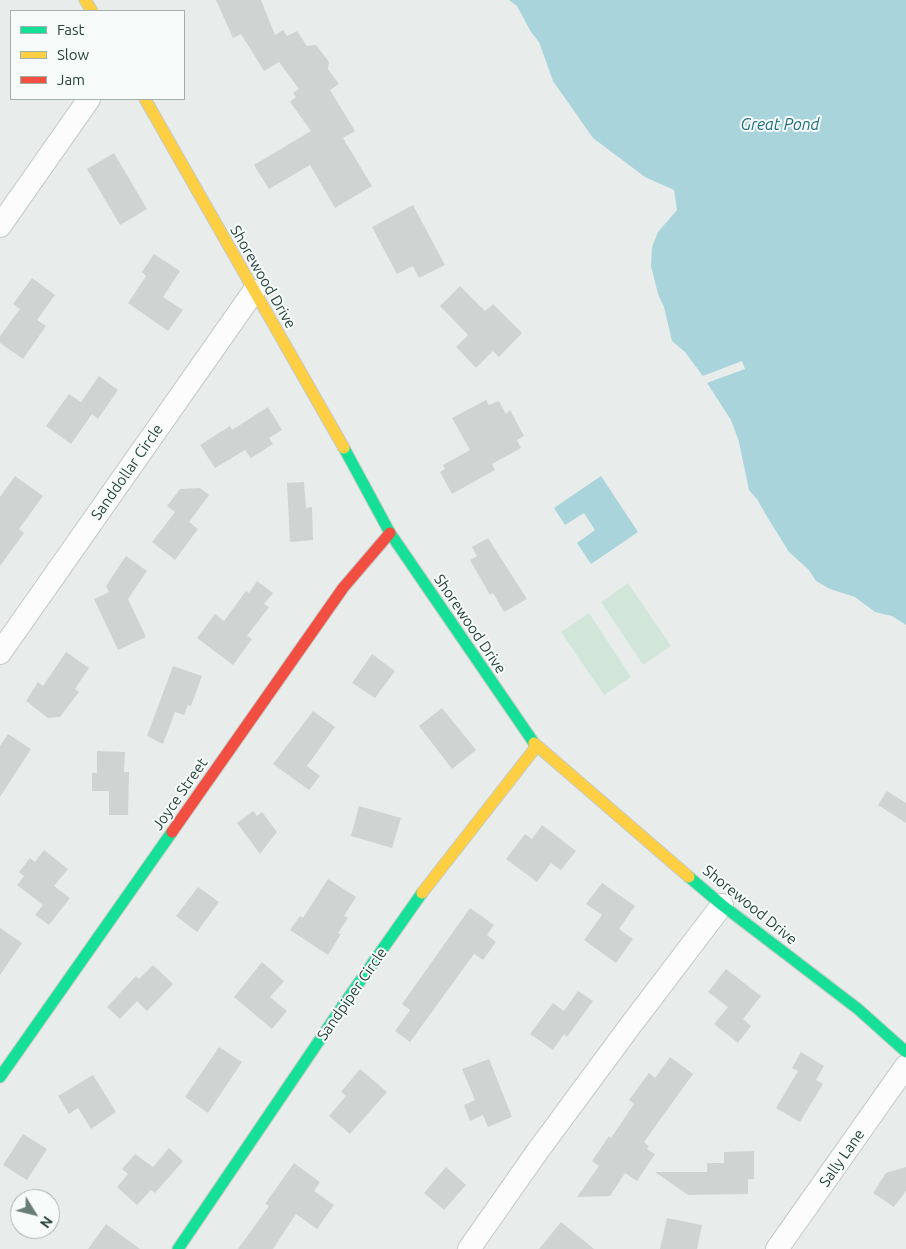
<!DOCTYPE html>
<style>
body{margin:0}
#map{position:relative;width:906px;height:1249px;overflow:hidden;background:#e8edeb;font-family:Ubuntu,sans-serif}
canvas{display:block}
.legend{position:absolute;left:10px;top:10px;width:175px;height:90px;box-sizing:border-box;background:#f7fbf9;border:1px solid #a3b1ad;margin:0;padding:6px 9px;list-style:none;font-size:15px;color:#24423a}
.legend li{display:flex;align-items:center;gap:10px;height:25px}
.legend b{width:25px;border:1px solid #a3b1ad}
.north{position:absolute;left:10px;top:1189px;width:50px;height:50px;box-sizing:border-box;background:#f7fbf9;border:1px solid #a3b1ad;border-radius:50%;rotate:126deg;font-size:14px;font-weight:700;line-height:20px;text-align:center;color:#24423a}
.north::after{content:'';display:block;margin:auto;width:18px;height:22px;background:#697e78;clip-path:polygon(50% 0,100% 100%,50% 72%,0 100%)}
</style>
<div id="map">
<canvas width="906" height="1249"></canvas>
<ul class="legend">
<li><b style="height:6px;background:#16e098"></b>Fast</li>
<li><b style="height:6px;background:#ffcf43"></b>Slow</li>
<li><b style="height:6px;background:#f24e42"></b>Jam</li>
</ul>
<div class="north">N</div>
</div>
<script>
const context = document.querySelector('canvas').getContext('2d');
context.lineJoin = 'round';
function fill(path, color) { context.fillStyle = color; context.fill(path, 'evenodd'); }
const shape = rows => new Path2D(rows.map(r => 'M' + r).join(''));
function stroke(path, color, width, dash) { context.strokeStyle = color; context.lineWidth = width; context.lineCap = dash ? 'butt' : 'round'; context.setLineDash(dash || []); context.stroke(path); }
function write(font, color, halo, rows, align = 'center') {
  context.font = font + ' Ubuntu,sans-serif'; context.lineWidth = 4; context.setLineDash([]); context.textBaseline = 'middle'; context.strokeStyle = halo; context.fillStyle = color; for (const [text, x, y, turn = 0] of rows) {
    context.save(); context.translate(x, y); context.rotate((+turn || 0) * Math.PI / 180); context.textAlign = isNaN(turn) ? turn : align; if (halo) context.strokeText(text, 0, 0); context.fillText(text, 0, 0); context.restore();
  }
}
fill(shape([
 [628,583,671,646,643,665,601,602],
 [589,613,631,677,604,695,561,632]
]), '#d1e6d8');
fill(shape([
 [509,0,906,0,906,625,892,616,875,612,855,597,830,589,816,581,809,570,789,552,769,520,757,499,749,490,739,442,731,420,700,372,685,352,672,341,664,307,658,294,651,266,652,247,658,232,677,210,674,190,645,177,593,138,553,81,539,42,531,32,517,6],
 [601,476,638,532,591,564,577,543,595,530,584,513,565,525,554,508]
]), '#a9d4db');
fill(shape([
 [742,361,745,369,704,384,700,377]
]), '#e8edeb');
fill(shape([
 [216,0,261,0,275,35,283,30,287,36,297,31,307,46,316,45,329,62,328,69,339,84,330,90,355,131,343,138,372,186,335,208,310,165,269,189,254,165,311,131,290,102,296,97,293,93,299,89,279,62,264,71,241,34,233,38],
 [114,153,147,209,120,225,87,169],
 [413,205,445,265,419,278,413,266,397,274,372,227],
 [154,254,180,271,163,297,183,310,168,331,128,303,146,276,142,272],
 [32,278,55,295,37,320,46,326,23,359,0,343,0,336,20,309,13,304],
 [460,286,485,311,493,304,522,333,499,357,493,351,476,368,456,347,468,335,440,306],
 [99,376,118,390,98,419,92,414,71,444,46,426,69,394,81,402],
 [486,400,489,405,499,401,506,414,510,410,524,436,517,440,521,448,492,464,495,470,452,494,440,472,445,469,443,465,470,450,452,418],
 [268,407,282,430,269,438,273,444,251,458,245,450,215,468,200,445,230,426,232,430],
 [15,476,43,496,19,529,24,533,0,566,0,497],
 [304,482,306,508,312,507,313,540,290,542,287,483],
 [200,488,209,495,189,522,198,529,175,560,152,542,175,512,167,506,180,489],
 [488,538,527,599,504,612,493,593,490,595,470,560,477,556,472,547],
 [126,556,147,571,128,599,146,637,118,650,94,599,109,592,106,586],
 [257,581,273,593,264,604,269,607,247,636,252,639,233,665,197,638,215,614,224,621,246,591,249,593],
 [66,652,89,668,75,689,79,692,60,717,48,718,26,701,38,682,43,686],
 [372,654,395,671,375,698,352,683],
 [173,666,202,676,191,706,188,705,184,715,175,712,163,744,147,736],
 [442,708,476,750,452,769,419,726],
 [313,711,335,727,307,766,320,776,309,790,273,764],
 [8,734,31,749,0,797,0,746],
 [97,751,125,752,124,772,129,772,128,815,109,815,109,791,92,791,92,773,97,773],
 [887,791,906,803,906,823,878,805],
 [359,806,401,818,392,848,351,836],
 [253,811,257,816,262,812,277,832,260,854,237,823],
 [542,825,576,851,561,870,551,863,537,882,506,859,525,834,532,839],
 [44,850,68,869,54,886,70,898,49,925,35,915,43,905,17,885,24,876,19,872,30,858,35,862],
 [328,879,356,897,344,916,348,918,338,933,341,934,328,955,290,930,300,916,303,918],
 [602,883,635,906,619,929,633,939,616,963,584,940,602,915,586,904],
 [198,887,219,902,197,932,176,916],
 [470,908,494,925,487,935,496,942,483,960,474,954,410,1042,395,1031,410,1010,402,1004],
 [0,928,22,943,0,975],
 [262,962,284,981,270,997,287,1011,272,1029,234,997],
 [153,965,173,984,147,1011,137,1001,120,1019,107,1007,136,976,139,979],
 [726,969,761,996,743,1019,751,1026,738,1043,714,1024,728,1007,708,992],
 [578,991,593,1001,567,1037,564,1034,553,1050,530,1034,553,1003,564,1011],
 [219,1047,242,1062,208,1113,185,1097],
 [801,1052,824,1066,816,1080,823,1084,800,1122,776,1108,798,1071,792,1068],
 [670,1057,693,1074,644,1142,649,1146,647,1149,655,1154,637,1181,625,1173,610,1196,577,1197,599,1166,592,1161,609,1136,611,1138,634,1104,629,1100,649,1073,655,1078],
 [489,1059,512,1117,488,1127,483,1115,470,1121,464,1105,475,1100,462,1069],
 [360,1069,387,1092,350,1134,329,1116,346,1096,341,1092],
 [93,1075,116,1112,91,1129,78,1108,69,1114,58,1096],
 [23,1134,47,1149,27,1180,3,1165],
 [169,1148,183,1161,155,1193,151,1190,137,1205,117,1187,128,1174,122,1169,135,1154,153,1167],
 [754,1151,754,1179,748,1179,748,1194,688,1195,655,1172,707,1172,707,1163,724,1163,724,1152],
 [294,1163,320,1182,314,1191,334,1205,317,1229,296,1214,273,1249,238,1249,269,1206,265,1204],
 [446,1167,466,1185,444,1210,424,1193],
 [906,1167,906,1191,894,1207,873,1193,886,1173],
 [667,1218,702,1225,697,1249,660,1249],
 [561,1222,594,1249,539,1249],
 [106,1224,140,1249,88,1249]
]), '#cfd4d2');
const street = shape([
 [0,226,89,99],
 [0,653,254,291],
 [469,1249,537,1152,630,1026,722,905],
 [777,1249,906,1066]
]);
const fast = shape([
 [344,448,390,533,534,743],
 [689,877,722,905,858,1009,906,1052],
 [0,1077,172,832],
 [178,1249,344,1004,422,893]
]);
const slow = shape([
 [85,0,92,11],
 [145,99,344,448],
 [534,743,689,877],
 [422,893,536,747]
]);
const jam = shape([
 [172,832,343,588,390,533]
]);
stroke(street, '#c5cac8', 24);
stroke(fast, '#c3cbc8', 13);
stroke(slow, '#c3cbc8', 13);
stroke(jam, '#c3cbc8', 13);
stroke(street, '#fcfcfc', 22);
stroke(fast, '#16e098', 11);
stroke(slow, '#ffcf43', 11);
stroke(jam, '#f24e42', 11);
write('15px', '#24423a', '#f7fbf9', [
 ["Shorewood Drive",263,277,60],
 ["Sanddollar Circle",127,472,-55],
 ["Shorewood Drive",470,624,56],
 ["Joyce Street",180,794,-55],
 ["Shorewood Drive",750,905,39],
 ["Sandpiper Circle",352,994,-55],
 ["Sally Lane",842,1158,-55]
]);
write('italic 16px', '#1c6f80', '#f7fbf9', [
 ["Great Pond",780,125]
]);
</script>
